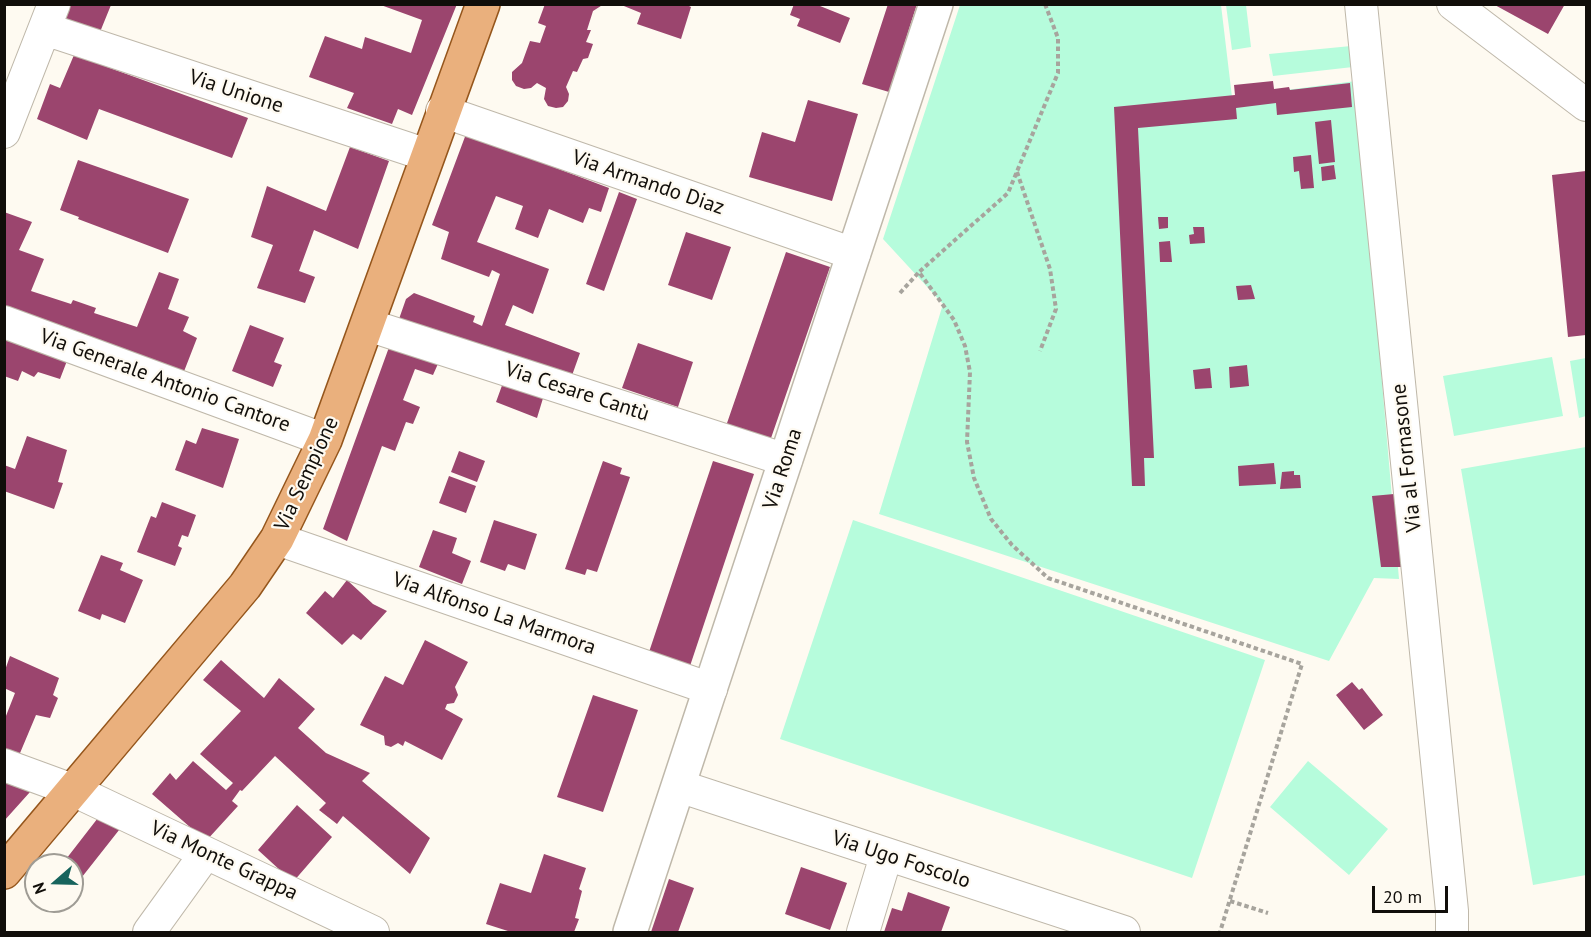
<!DOCTYPE html>
<meta charset="utf-8">
<style>
body{margin:0}
#map{position:relative;width:1591px;height:937px;overflow:hidden;background:#fefaf1;font-family:"PT Sans",sans-serif}
canvas{display:block}
.frame{position:absolute;inset:0;border:6px solid #110e0a;pointer-events:none}
.north{position:absolute;left:24px;top:853px;width:60px;height:60px;box-sizing:border-box;background:#fefaf1;border:2px solid #9f9c95;border-radius:50%;rotate:250deg;font-size:16px;font-weight:700;line-height:24px;text-align:center;color:#110e0a}
.north::after{content:'';display:block;margin:auto;width:21px;height:27px;background:#17645d;clip-path:polygon(50% 0,100% 100%,50% 72%,0 100%)}
.scale{position:absolute;left:1372px;top:886px;width:76px;height:27px;box-sizing:border-box;border:3px solid #110e0a;border-top:0;padding-left:8px;font-size:18px;line-height:21px;white-space:nowrap;color:#110e0a;-webkit-text-stroke:4px #fefaf1;paint-order:stroke}
</style>
<div id="map">
<canvas width="1591" height="937"></canvas>
<div class="frame"></div>
<div class="north">N</div>
<div class="scale">20 m</div>
</div>
<script>
const context = document.querySelector('canvas').getContext('2d');
context.lineJoin = 'round';
function fill(path, color) { context.fillStyle = color; context.fill(path, 'evenodd'); }
const shape = rows => new Path2D(rows.map(r => 'M' + r).join(''));
function stroke(path, color, width, dash) { context.strokeStyle = color; context.lineWidth = width; context.lineCap = dash ? 'butt' : 'round'; context.setLineDash(dash || []); context.stroke(path); }
function write(font, color, halo, rows, align = 'center') {
  context.font = font + ' "PT Sans",sans-serif'; context.lineWidth = 4.5; context.setLineDash([]); context.textBaseline = 'middle'; context.strokeStyle = halo; context.fillStyle = color; for (const [text, x, y, turn = 0] of rows) {
    context.save(); context.translate(x, y); context.rotate((+turn || 0) * Math.PI / 180); context.textAlign = isNaN(turn) ? turn : align; if (halo) context.strokeText(text, 0, 0); context.fillText(text, 0, 0); context.restore();
  }
}
fill(shape([
 [960,5,1221,5,1232,97,1356,81,1399,579,1374,578,1329,661,879,514,943,304,883,239],
 [1226,5,1246,5,1251,47,1232,50],
 [1351,46,1353,67,1273,76,1269,54],
 [1552,357,1563,416,1454,436,1443,376],
 [1586,358,1586,416,1579,418,1570,361],
 [1586,447,1586,875,1533,885,1461,469],
 [853,520,1265,660,1192,878,780,739],
 [1308,761,1388,829,1349,875,1270,807]
]), '#b6fcdc');
fill(shape([
 [378,4,457,4,412,115,398,109,392,124,347,108,354,93,309,77,325,36,362,49,365,37,411,53,422,20],
 [545,4,604,4,593,11,587,30,591,30,586,42,593,44,588,58,583,59,577,72,573,71,566,87,569,94,568,101,563,107,556,108,548,106,544,99,546,88,537,83,531,88,524,89,516,86,512,80,512,72,522,63,530,41,540,43,546,26,538,23],
 [619,4,685,4,691,7,681,39,637,24,641,13],
 [794,4,815,4,850,18,840,43,797,26,800,19,790,15],
 [888,4,917,4,889,92,862,84],
 [1493,4,1565,4,1548,34],
 [69,5,111,5,100,32,64,19],
 [74,55,248,118,232,158,99,109,87,140,37,119,50,84,60,88],
 [1273,81,1274,89,1289,87,1290,90,1350,83,1352,107,1277,115,1276,103,1236,108,1237,119,1138,128,1154,458,1144,458,1145,486,1132,486,1114,107,1235,95,1234,85],
 [808,100,858,114,832,201,749,177,762,132,795,142],
 [1331,120,1335,162,1319,164,1315,122],
 [466,134,609,188,601,212,589,208,583,223,549,209,538,238,515,229,523,206,496,196,477,242,549,269,533,314,513,305,505,325,580,353,570,381,399,319,406,299,414,293,475,316,473,322,482,326,500,274,492,270,489,277,441,259,449,232,432,225],
 [350,147,389,161,358,249,314,230,299,271,315,277,305,303,257,288,273,245,251,237,267,186,326,211],
 [1311,155,1314,188,1301,189,1299,171,1294,172,1293,157],
 [78,160,189,199,168,253,78,219,79,217,60,210],
 [1334,165,1336,179,1322,181,1321,167],
 [1586,171,1586,335,1568,337,1552,175],
 [619,192,637,199,604,291,586,284],
 [4,212,32,222,19,250,44,259,31,291,71,304,73,300,96,308,94,313,137,327,159,272,179,279,168,309,189,317,183,331,197,338,183,374,4,307],
 [1158,217,1168,217,1168,228,1159,229],
 [1193,227,1204,227,1205,243,1190,244,1189,235,1194,234],
 [686,232,731,247,712,300,668,285],
 [1170,241,1172,262,1160,262,1159,242],
 [786,252,830,267,770,441,726,426],
 [1251,285,1255,299,1238,300,1236,286],
 [250,325,284,338,274,362,282,365,273,387,232,371],
 [4,329,70,353,60,379,38,372,34,377,22,371,18,381,4,376],
 [392,339,441,357,433,375,415,369,403,400,420,407,413,424,406,422,395,451,382,446,347,541,323,529],
 [638,343,693,362,678,407,622,388],
 [1247,365,1249,386,1230,388,1229,367],
 [1210,368,1212,388,1195,389,1193,370],
 [504,380,544,395,537,418,496,402],
 [202,428,239,439,223,488,175,470,186,440,196,444],
 [27,436,67,450,58,482,63,483,54,509,4,491,4,465,15,469],
 [459,451,485,461,477,482,451,472],
 [603,461,622,468,620,474,630,477,597,572,587,569,585,575,565,569],
 [713,461,754,474,690,666,649,652],
 [1274,463,1276,484,1239,486,1238,466],
 [1294,471,1294,475,1300,475,1301,488,1280,489,1282,472],
 [449,476,476,486,466,513,439,503],
 [1394,494,1402,567,1381,567,1372,496],
 [162,502,196,515,188,537,182,535,178,546,182,548,175,566,137,552,151,516,156,518],
 [494,520,537,534,525,570,508,564,505,571,480,562],
 [433,530,457,538,452,553,471,561,462,584,419,567],
 [101,555,123,563,120,570,143,580,125,623,102,614,100,620,78,611],
 [347,580,373,604,387,611,361,640,353,634,342,645,306,613,325,591,333,598],
 [425,640,468,662,455,687,458,695,454,703,447,704,445,709,463,719,442,760,405,741,403,746,398,743,391,747,385,745,384,736,360,725,385,676,403,685],
 [10,656,59,678,53,695,58,698,50,718,36,715,15,765,4,761,4,721,15,693,4,688,4,673],
 [221,660,264,698,279,678,315,709,298,728,326,753,370,773,362,781,430,838,410,874,343,816,337,824,319,810,326,803,275,756,242,791,240,790,232,801,238,806,206,841,152,794,170,773,176,780,193,761,226,790,233,783,200,754,241,711,203,680],
 [1352,682,1359,690,1362,688,1383,715,1364,730,1336,695],
 [593,695,638,710,603,812,557,797],
 [8,776,30,792,4,821,4,780],
 [297,805,332,837,293,882,258,850],
 [101,814,123,825,82,877,72,870,72,865,63,863],
 [544,854,586,868,579,889,582,891,575,918,579,919,574,932,511,932,486,924,500,883,531,893],
 [801,867,847,883,830,930,785,914],
 [669,879,694,888,678,932,651,932],
 [908,892,950,907,941,932,884,932,892,908,902,911]
]), '#9b456e');
const minor = shape([
 [1361,4,1452,911,1452,932],
 [1453,4,1586,105],
 [45,29,427,155],
 [442,111,854,254],
 [4,132,54,4],
 [4,322,325,440],
 [368,325,786,460],
 [277,539,711,689],
 [4,765,75,791,373,932],
 [679,786,1124,932],
 [149,932,206,853],
 [863,932,886,856]
]);
const tertiary = shape([
 [630,932,936,4]
]);
const primary = shape([
 [4,872,245,586,277,539,325,440,483,4]
]);
stroke(minor, '#bfb8aa', 34);
stroke(tertiary, '#bfb8aa', 36);
stroke(primary, '#95561c', 36);
stroke(shape([
 [1045,4,1058,38,1058,73,1008,193,919,272,954,320,965,346,970,372,967,442,974,478,991,519,1012,545,1048,578,1302,664,1220,932],
 [1017,172,1050,269,1056,309,1040,351],
 [900,293,919,272],
 [1230,901,1268,913]
]), '#a7a49d', 4, [4.5, 3]);
stroke(minor, '#fff', 32);
stroke(tertiary, '#fff', 33);
stroke(primary, '#eab07d', 33);
write('21px', '#110e0a', '#fefaf1', [
 ["Via Unione",236,92,18],
 ["Via Armando Diaz",648,183,19],
 ["Via Generale Antonio Cantore",165,381,20],
 ["Via Cesare Cantù",577,392,18],
 ["Via al Fornasone",1407,458,-96],
 ["Via Roma",783,469,-72],
 ["Via Sempione",307,474,-65],
 ["Via Alfonso La Marmora",494,614,19],
 ["Via Ugo Foscolo",901,860,18],
 ["Via Monte Grappa",224,861,25]
]);
</script>
